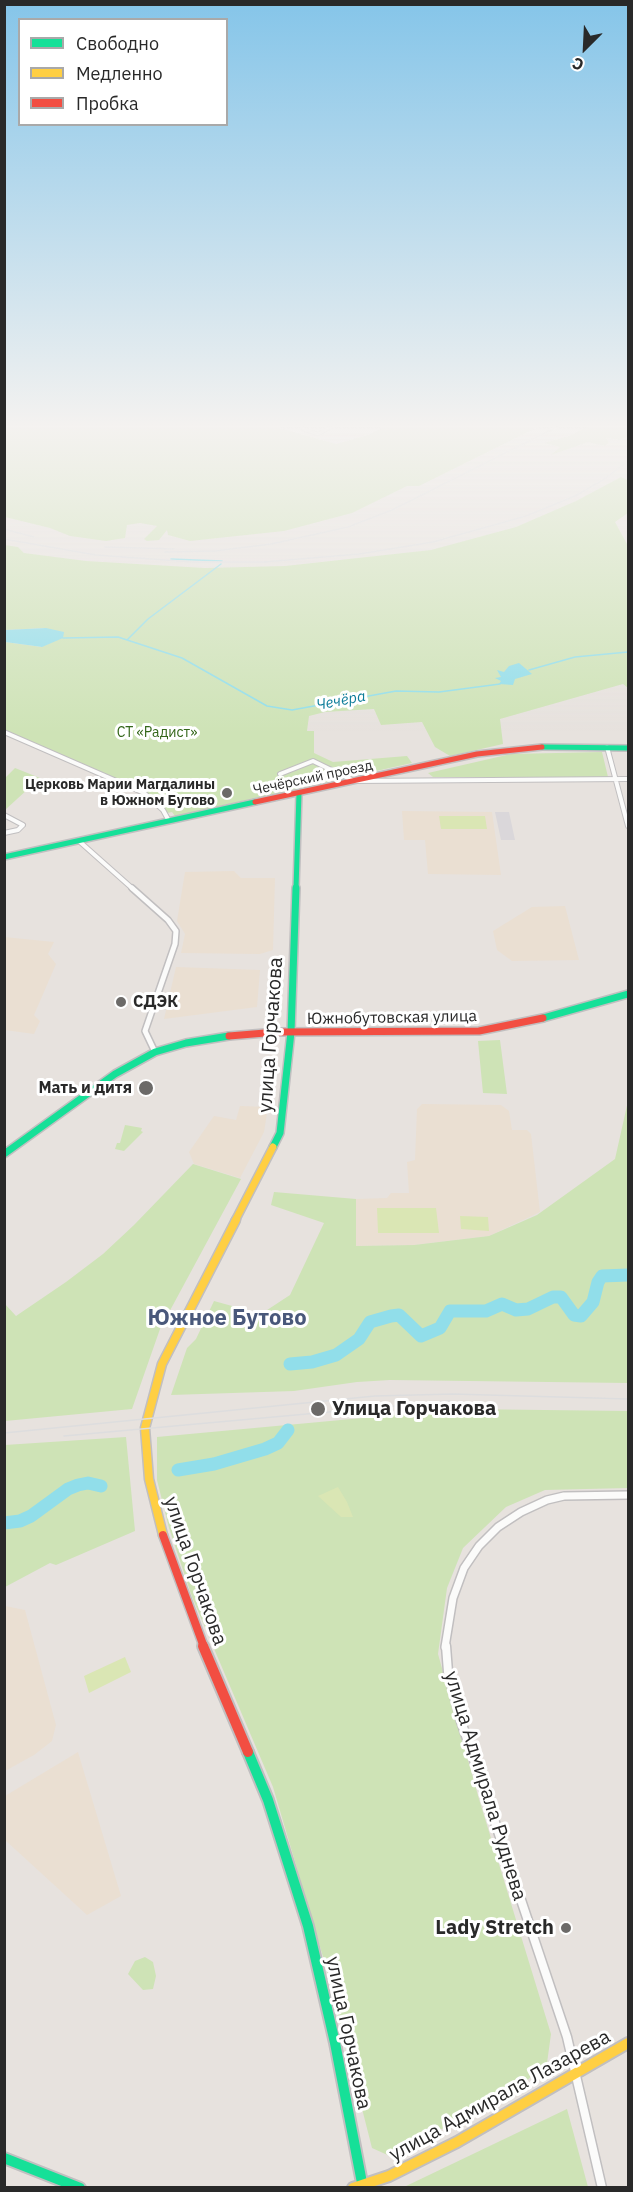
<!DOCTYPE html>
<meta charset="utf-8">
<style>
body{margin:0}
#map{position:relative;width:633px;height:2192px;overflow:hidden;background:#e7e2de;font-family:"IBM Plex Sans",sans-serif}
canvas{display:block}
.frame{position:absolute;inset:0;border:6px solid #292929;pointer-events:none}
.legend{position:absolute;left:18px;top:18px;width:210px;height:108px;box-sizing:border-box;background:#fff;border:2px solid #a9a9a9;margin:0;padding:8px 10px;list-style:none;font-size:18px;color:#292929}
.legend li{display:flex;align-items:center;gap:12px;height:30px}
.legend b{width:30px;border:2px solid #a9a9a9}
.north{position:absolute;left:555px;top:18px;width:60px;height:60px;-webkit-text-stroke:4px #fff;paint-order:stroke;rotate:204deg;font-size:16px;font-weight:700;line-height:24px;text-align:center;color:#292929}
.north::after{content:'';display:block;margin:auto;width:21px;height:27px;background:#292929;clip-path:polygon(50% 0,100% 100%,50% 72%,0 100%)}
</style>
<div id="map">
<canvas width="633" height="2192"></canvas>
<div class="frame"></div>
<ul class="legend">
<li><b style="height:8px;background:#16e098"></b>Свободно</li>
<li><b style="height:8px;background:#ffcf43"></b>Медленно</li>
<li><b style="height:8px;background:#f24e42"></b>Пробка</li>
</ul>
<div class="north">С</div>
</div>
<script>
const context = document.querySelector('canvas').getContext('2d');
context.lineJoin = 'round';
function fill(path, color) { context.fillStyle = color; context.fill(path, 'evenodd'); }
const shape = rows => new Path2D(rows.map(r => 'M' + r).join(''));
function stroke(path, color, width, dash) { context.strokeStyle = color; context.lineWidth = width; context.lineCap = dash ? 'butt' : 'round'; context.setLineDash(dash || []); context.stroke(path); }
function write(font, color, halo, rows, align = 'center') {
  context.font = font + ' "IBM Plex Sans",sans-serif'; context.lineWidth = 6; context.setLineDash([]); context.textBaseline = 'middle'; context.strokeStyle = halo; context.fillStyle = color; for (const [text, x, y, turn = 0] of rows) {
    context.save(); context.translate(x, y); context.rotate((+turn || 0) * Math.PI / 180); context.textAlign = isNaN(turn) ? turn : align; if (halo) context.strokeText(text, 0, 0); context.fillText(text, 0, 0); context.restore();
  }
}
fill(shape([
 [495,812,509,812,515,840,501,840]
]), '#dad7da');
fill(shape([
 [402,811,492,812,501,875,428,874,425,840,404,840],
 [234,871,241,878,275,878,273,950,260,954,181,953,185,934,177,921,185,872],
 [565,906,579,960,512,961,497,950,493,931,532,907],
 [4,937,54,942,48,954,56,964,34,1015,40,1021,34,1034,5,1030],
 [176,967,260,970,257,1007,164,1019],
 [422,1104,501,1105,509,1111,512,1130,527,1130,531,1134,540,1212,489,1236,414,1245,356,1246,356,1199,387,1198,391,1193,409,1193,407,1162,415,1160,417,1109],
 [240,1106,268,1107,264,1132,240,1178,194,1164,189,1152,214,1116,236,1120],
 [5,1606,25,1610,56,1725,52,1741,34,1755,5,1771],
 [78,1752,121,1896,87,1915,5,1840,5,1796]
]), '#eadfd2');
fill(shape([
 [5,427,276,427,336,444,368,435,385,427,538,427,419,486,407,486,352,513,284,531,190,541,168,535,167,530,159,540,147,541,144,539,157,526,140,523,127,525,125,538,106,541,70,536,50,528,5,517],
 [586,427,628,427,628,436,620,440,606,438,609,442,605,446,588,442,551,455,560,447,544,443,572,435],
 [621,477,628,480,628,513,615,522,627,544,628,553,628,688,623,684,500,719,503,744,450,756,435,747,422,722,381,725,374,709,325,712,309,716,307,731,314,731,314,753,333,762,407,756,412,763,175,816,172,812,163,814,143,793,5,734,5,642,42,647,46,628,5,630,5,545,18,547,24,553,86,561,205,568,285,566,431,550,516,527,576,501],
 [602,752,608,777,433,777,428,773,511,754],
 [15,768,40,778,5,810,5,778],
 [500,1040,507,1094,483,1093,478,1041],
 [628,1101,628,1383,390,1380,357,1382,294,1391,171,1395,187,1348,196,1339,214,1301,261,1314,290,1295,324,1223,271,1205,274,1192,356,1199,356,1246,414,1245,489,1236,537,1215,615,1159],
 [125,1125,142,1128,141,1131,143,1132,124,1151,115,1149,117,1143,120,1143],
 [193,1164,241,1179,160,1329,132,1409,5,1421,5,1304,16,1316,66,1282,103,1254,134,1225],
 [460,1409,628,1411,628,1488,545,1490,506,1507,463,1548,447,1588,438,1654,479,1799,551,2034,547,2063,525,2082,392,2157,372,2148,326,1967,273,1787,192,1597,169,1528,157,1480,157,1437],
 [126,1437,135,1531,56,1565,50,1563,5,1587,5,1445],
 [145,1957,153,1962,156,1976,153,1989,143,1990,128,1974,135,1961],
 [567,2109,588,2187,404,2187]
]), '#cee3b6');
fill(shape([
 [439,816,485,816,487,829,441,829],
 [377,1208,436,1208,439,1233,378,1233],
 [460,1216,488,1217,489,1231,461,1229],
 [338,1487,347,1502,353,1517,341,1517,318,1496],
 [125,1657,131,1672,89,1693,84,1676]
]), '#dae6b4');
fill(shape([
 [46,628,64,632,63,638,42,647,5,642,5,630],
 [519,663,532,674,515,679,513,685,499,684,501,681,495,678,501,677,497,670,504,672,509,666]
]), '#91deea');
stroke(shape([
 [171,559,222,561],
 [63,638,118,637,182,658,267,706,292,710,396,691,439,692,500,684],
 [127,640,148,619,221,564],
 [529,670,575,657,628,652]
]), '#91deea', 1.5);
stroke(shape([
 [290,1364,312,1362,336,1355,359,1339,370,1322,391,1316,399,1315,421,1336,440,1328,450,1311,486,1311,502,1304,516,1310,528,1309,553,1297,561,1297,574,1315,581,1316,593,1302,598,1282,602,1276,628,1275],
 [178,1470,214,1464,265,1449,278,1443,288,1430],
 [4,1523,20,1521,31,1516,68,1489,78,1485,88,1483,101,1486]
]), '#91deea', 13);
const streetFar4 = shape([
 [303,429,318,434,331,427]
]);
const streetFar3 = shape([
 [4,732,144,793,163,810,169,821],
 [607,747,628,826],
 [280,774,313,761,354,781,628,779],
 [4,815,23,825,18,830,4,833],
 [79,841,133,889]
]);
const streetFar2 = shape([
 [132,888,168,920,176,931,175,944,145,1031,155,1052]
]);
const streetFar1 = shape([
 [445,1647,453,1598,464,1568,479,1546,498,1527,521,1512,547,1500,564,1496,628,1495]
]);
const street = shape([
 [446,1646,448,1672,461,1721,567,2037,602,2188]
]);
const fastFar2 = shape([
 [542,747,628,748],
 [4,857,255,802],
 [296,889,299,793]
]);
const fastFar1 = shape([
 [543,1018,628,994],
 [273,1147,280,1133,291,1032,296,888],
 [4,1154,115,1074,155,1052,186,1043,229,1036]
]);
const fast = shape([
 [248,1752,268,1800,308,1926,335,2043,363,2188],
 [4,2158,80,2188]
]);
const slowFar2 = shape([
 [235,1221,273,1147]
]);
const slowFar1 = shape([
 [163,1535,149,1479,145,1428,162,1364,236,1220]
]);
const slow = shape([
 [353,2188,389,2176,457,2142,628,2043]
]);
const jamFar3 = shape([
 [255,802,477,754,542,747]
]);
const jamFar2 = shape([
 [229,1036,277,1032,479,1031,543,1018]
]);
const jamFar1 = shape([
 [163,1535,204,1647]
]);
const jam = shape([
 [203,1646,248,1752]
]);
stroke(streetFar4, '#c1bfc0', 4.5);
stroke(streetFar3, '#c1bfc0', 6);
stroke(streetFar2, '#c1bfc0', 8);
stroke(streetFar1, '#c1bfc0', 10);
stroke(street, '#c1bfc0', 11);
stroke(fastFar2, '#c1bfc0', 8);
stroke(fastFar1, '#c1bfc0', 10);
stroke(fast, '#c1bfc0', 14);
stroke(slowFar2, '#c1bfc0', 10);
stroke(slowFar1, '#c1bfc0', 11);
stroke(slow, '#c1bfc0', 14);
stroke(jamFar3, '#c1bfc0', 8);
stroke(jamFar2, '#c1bfc0', 10);
stroke(jamFar1, '#c1bfc0', 11);
stroke(jam, '#c1bfc0', 14);
stroke(streetFar4, '#fbfbfa', 3);
stroke(streetFar3, '#fbfbfa', 4);
stroke(streetFar2, '#fbfbfa', 5);
stroke(streetFar1, '#fbfbfa', 7);
stroke(street, '#fbfbfa', 8);
stroke(fastFar2, '#16e098', 5);
stroke(fastFar1, '#16e098', 7);
stroke(fast, '#16e098', 10);
stroke(slowFar2, '#ffcf43', 7);
stroke(slowFar1, '#ffcf43', 8);
stroke(slow, '#ffcf43', 10);
stroke(jamFar3, '#f24e42', 5);
stroke(jamFar2, '#f24e42', 7);
stroke(jamFar1, '#f24e42', 8);
stroke(jam, '#f24e42', 10);
stroke(shape([
 [4,529,34,537],
 [4,539,96,555,192,562,264,562,359,554,433,542,526,516,575,496,603,480,628,461],
 [105,547,174,549],
 [165,552,215,551,271,544,348,527,392,510,557,427],
 [4,1433,375,1396,454,1394,628,1399],
 [64,1436,450,1401]
]), '#ddddde', 1.5);
const sky = context.createLinearGradient(0, 0, 0, 734);
sky.addColorStop(0, '#85c5e9');
sky.addColorStop(0.58, '#f4f2f0');
sky.addColorStop(1, '#f4f2f000');
context.fillStyle = sky;
context.fillRect(0, 0, 633, 734);
for (const [x, y, r, color] of [
 [227,793,6,"#6c6a68"],
 [121,1002,6,"#6c6a68"],
 [146,1088,8,"#6c6a68"],
 [318,1409,8,"#6c6a68"],
 [566,1928,6,"#6c6a68"]
]) { const dot = new Path2D(); dot.arc(x, y, r, 0, 2 * Math.PI); context.fillStyle = color; context.fill(dot); stroke(dot, '#fff', 2); }
write('14px', '#336619', '#fff', [
 ["СТ «Радист»",157,733]
]);
write('14px', '#292929', '#fff', [
 ["Чечёрский проезд",313,778,-12]
]);
write('bold 14px', '#292929', '#fff', [
 ["Церковь Марии Магдалины",215,785],
 ["в Южном Бутово",215,801]
], 'right');
write('italic 15px', '#0c7c99', '#fff', [
 ["Чечёра",341,701,-11]
]);
write('bold 16px', '#292929', '#fff', [
 ["СДЭК",133,1002],
 ["Мать и дитя",132,1088,"right"]
], 'left');
write('16px', '#292929', '#fff', [
 ["Южнобутовская улица",392,1018,-1]
]);
write('20px', '#292929', '#fff', [
 ["улица Горчакова",271,1035,-86],
 ["улица Горчакова",195,1571,71],
 ["улица Адмирала Руднева",485,1786,73],
 ["улица Горчакова",348,2033,78],
 ["улица Адмирала Лазарева",500,2096,-29]
]);
write('bold 20px', '#292929', '#fff', [
 ["Улица Горчакова",332,1409],
 ["Lady Stretch",554,1928,"right"]
], 'left');
write('bold 22px', '#49587a', '#fff', [
 ["Южное Бутово",227,1319]
]);
</script>
